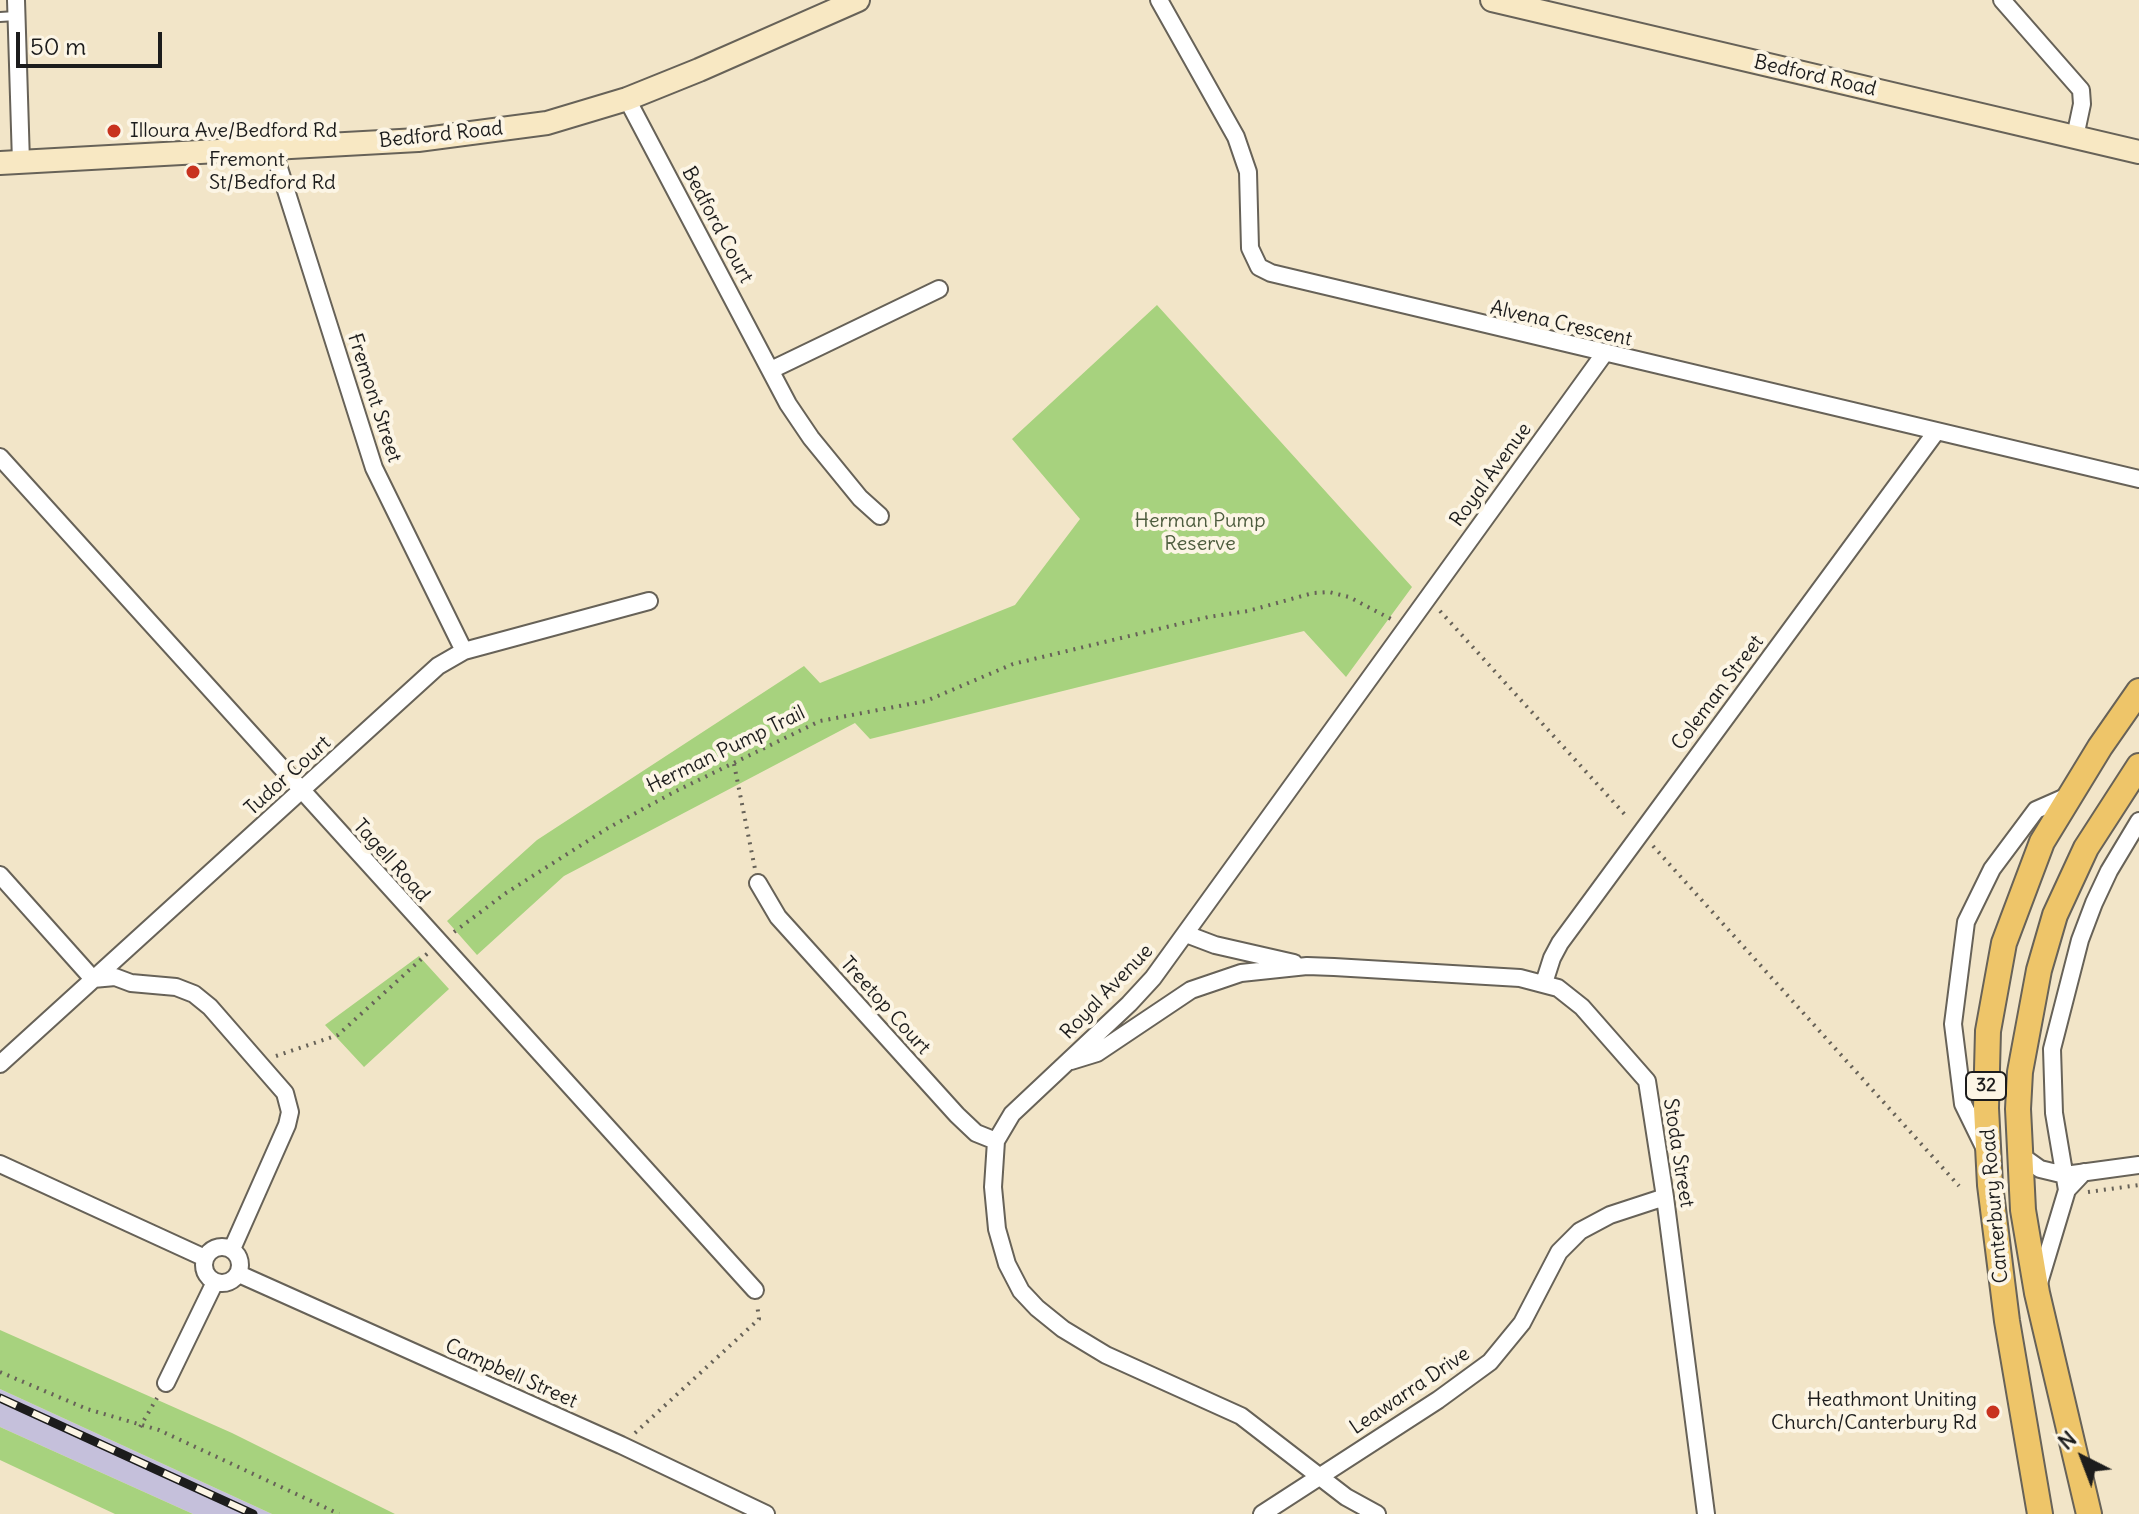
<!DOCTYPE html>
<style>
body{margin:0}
#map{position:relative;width:2139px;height:1514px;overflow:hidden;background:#f2e5c8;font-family:Delius,sans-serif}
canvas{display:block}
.north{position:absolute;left:2043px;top:1418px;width:80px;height:80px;-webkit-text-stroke:6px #fcf5e5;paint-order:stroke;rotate:318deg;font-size:22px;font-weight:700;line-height:32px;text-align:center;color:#1c1c1c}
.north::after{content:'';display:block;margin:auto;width:28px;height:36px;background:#1c1c1c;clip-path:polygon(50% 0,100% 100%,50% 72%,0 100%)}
.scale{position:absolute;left:16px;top:32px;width:146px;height:36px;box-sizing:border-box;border:4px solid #1c1c1c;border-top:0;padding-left:10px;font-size:24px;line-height:28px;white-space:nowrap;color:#1c1c1c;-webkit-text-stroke:6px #fcf5e5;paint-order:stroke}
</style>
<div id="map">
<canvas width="2139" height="1514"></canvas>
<div class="north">N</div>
<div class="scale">50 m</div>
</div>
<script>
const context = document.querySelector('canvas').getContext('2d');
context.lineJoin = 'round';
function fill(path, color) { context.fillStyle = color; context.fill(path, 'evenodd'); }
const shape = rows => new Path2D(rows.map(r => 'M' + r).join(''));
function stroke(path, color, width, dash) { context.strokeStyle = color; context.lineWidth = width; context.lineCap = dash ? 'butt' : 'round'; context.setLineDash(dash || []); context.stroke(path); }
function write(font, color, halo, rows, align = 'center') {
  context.font = font + ' Delius,sans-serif'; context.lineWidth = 8; context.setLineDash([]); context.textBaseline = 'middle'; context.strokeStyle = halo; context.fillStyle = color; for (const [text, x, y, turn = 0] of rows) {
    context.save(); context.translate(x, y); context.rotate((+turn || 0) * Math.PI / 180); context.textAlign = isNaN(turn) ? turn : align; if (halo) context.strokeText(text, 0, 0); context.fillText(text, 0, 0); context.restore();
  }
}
fill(shape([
 [0,1389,272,1514,193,1514,0,1427]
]), '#c5c0db');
fill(shape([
 [1157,305,1412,587,1346,677,1304,631,870,739,855,723,564,876,477,955,447,921,537,840,804,666,820,683,1015,605,1080,519,1012,439],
 [419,956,449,989,364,1067,325,1025],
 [0,1330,232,1433,395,1514,272,1514,0,1389],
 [0,1427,193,1514,115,1514,0,1460]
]), '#a7d27e');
const lane = shape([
 [0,17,16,16]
]);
const street = shape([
 [16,0,21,162],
 [1159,0,1236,137,1248,172,1250,248,1259,267,1271,273,2139,479],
 [2002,0,2081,90,2082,104,2075,137],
 [627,99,788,404,811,438,860,498,880,516],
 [272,146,374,468,464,651],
 [771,370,939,289],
 [0,457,755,1290],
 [0,875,93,979,115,977,131,983,176,987,194,994,210,1007,285,1093,290,1112,287,1125,232,1249],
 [758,883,778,917,957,1115,976,1133,996,1141],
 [1186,934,1215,945,1294,963],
 [1544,983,1552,958,1560,943,1936,432],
 [1071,1061,1097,1053,1191,990,1241,973,1307,966,1334,967,1520,978,1558,988,1582,1007,1647,1081,1665,1197,1706,1514],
 [0,1064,438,666,464,651,649,601],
 [1984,1147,1963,1104,1953,1024,1966,922,1992,869,2036,810,2070,795],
 [2019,1154,2040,1169,2065,1175,2139,1165],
 [0,1164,205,1258],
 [2067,1190,2054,1113,2052,1049,2080,940,2094,903,2109,871,2139,821],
 '204 1265a18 18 0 1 1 36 0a18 18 0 1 1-36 0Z',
 [239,1274,621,1445,766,1514],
 [2039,1283,2067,1190,2084,1172],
 [166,1383,215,1282],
 [1262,1514,1438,1400,1490,1362,1522,1323,1559,1252,1580,1231,1610,1215,1665,1197],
 [1377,1514,1346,1497,1241,1416,1106,1355,1063,1329,1037,1308,1021,1291,1007,1264,997,1229,993,1187,996,1141,1012,1114,1129,1004,1153,978,1604,354]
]);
const secondary = shape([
 [1492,0,2139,152],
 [0,163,418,140,547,123,627,99,699,70,858,0]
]);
const primary = shape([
 [2040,1514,2007,1321,1990,1185,1986,1108,1988,1031,2004,943,2042,842,2100,747,2139,691],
 [2089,1514,2037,1293,2023,1210,2018,1109,2020,1072,2039,970,2055,915,2086,848,2139,766]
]);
stroke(lane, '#676258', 12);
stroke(street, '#676258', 20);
stroke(secondary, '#676258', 26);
stroke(primary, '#676258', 28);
stroke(shape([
 [1440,611,1628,818],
 [734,764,755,869],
 [1653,846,1959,1186],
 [454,932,506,893,608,828,676,791,820,721,926,701,1013,664,1208,617,1248,611,1313,593,1329,592,1349,597,1391,619],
 [276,1056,338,1035,428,953],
 [2088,1192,2139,1185],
 [0,1372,87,1409,159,1430,339,1514],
 [140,1427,157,1398],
 [635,1433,759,1319,757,1304]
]), '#676258', 4, [2, 6]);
stroke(lane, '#fff', 8);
stroke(street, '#fff', 16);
stroke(secondary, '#f8e8c3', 22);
stroke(primary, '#eec569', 24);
const rail = shape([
 [0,1398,253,1514]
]);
stroke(rail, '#1c1c1c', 9);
stroke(rail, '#fcf5e5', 6, [18]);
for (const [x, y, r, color] of [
 [114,131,8,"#c8321e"],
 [193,172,8,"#c8321e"],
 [1993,1412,8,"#c8321e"]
]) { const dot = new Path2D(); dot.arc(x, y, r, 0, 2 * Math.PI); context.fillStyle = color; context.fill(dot); stroke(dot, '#fcf5e5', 3); }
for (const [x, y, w] of [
 [1986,1086,40]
]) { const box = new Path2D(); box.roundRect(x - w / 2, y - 14, w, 28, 6); context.fillStyle = '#fcf5e5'; context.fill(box); stroke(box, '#1c1c1c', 2); }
write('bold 18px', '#1c1c1c', null, [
 ["32",1986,1086]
]);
write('20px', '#1c1c1c', '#fcf5e5', [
 ["Bedford Road",1815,76,13],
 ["Bedford Road",441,135,-6],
 ["Bedford Court",717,225,62],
 ["Alvena Crescent",1561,324,13],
 ["Fremont Street",374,398,72],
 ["Royal Avenue",1491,475,-54],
 ["Coleman Street",1718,693,-53],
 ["Herman Pump Trail",726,750,-26],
 ["Tudor Court",288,776,-42],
 ["Tagell Road",391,861,48],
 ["Royal Avenue",1107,992,-46],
 ["Treetop Court",885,1006,48],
 ["Stoda Street",1678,1153,81],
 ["Canterbury Road",1995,1206,-95],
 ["Campbell Street",511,1374,24],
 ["Leawarra Drive",1410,1391,-34]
]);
write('20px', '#1c1c1c', '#fcf5e5', [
 ["Illoura Ave/Bedford Rd",130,131],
 ["Fremont",209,160],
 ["St/Bedford Rd",209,183],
 ["Heathmont Uniting",1977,1400,"right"],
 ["Church/Canterbury Rd",1977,1423,"right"]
], 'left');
write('20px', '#4d5c3e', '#fcf5e5', [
 ["Herman Pump",1200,521],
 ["Reserve",1200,544]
]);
</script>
